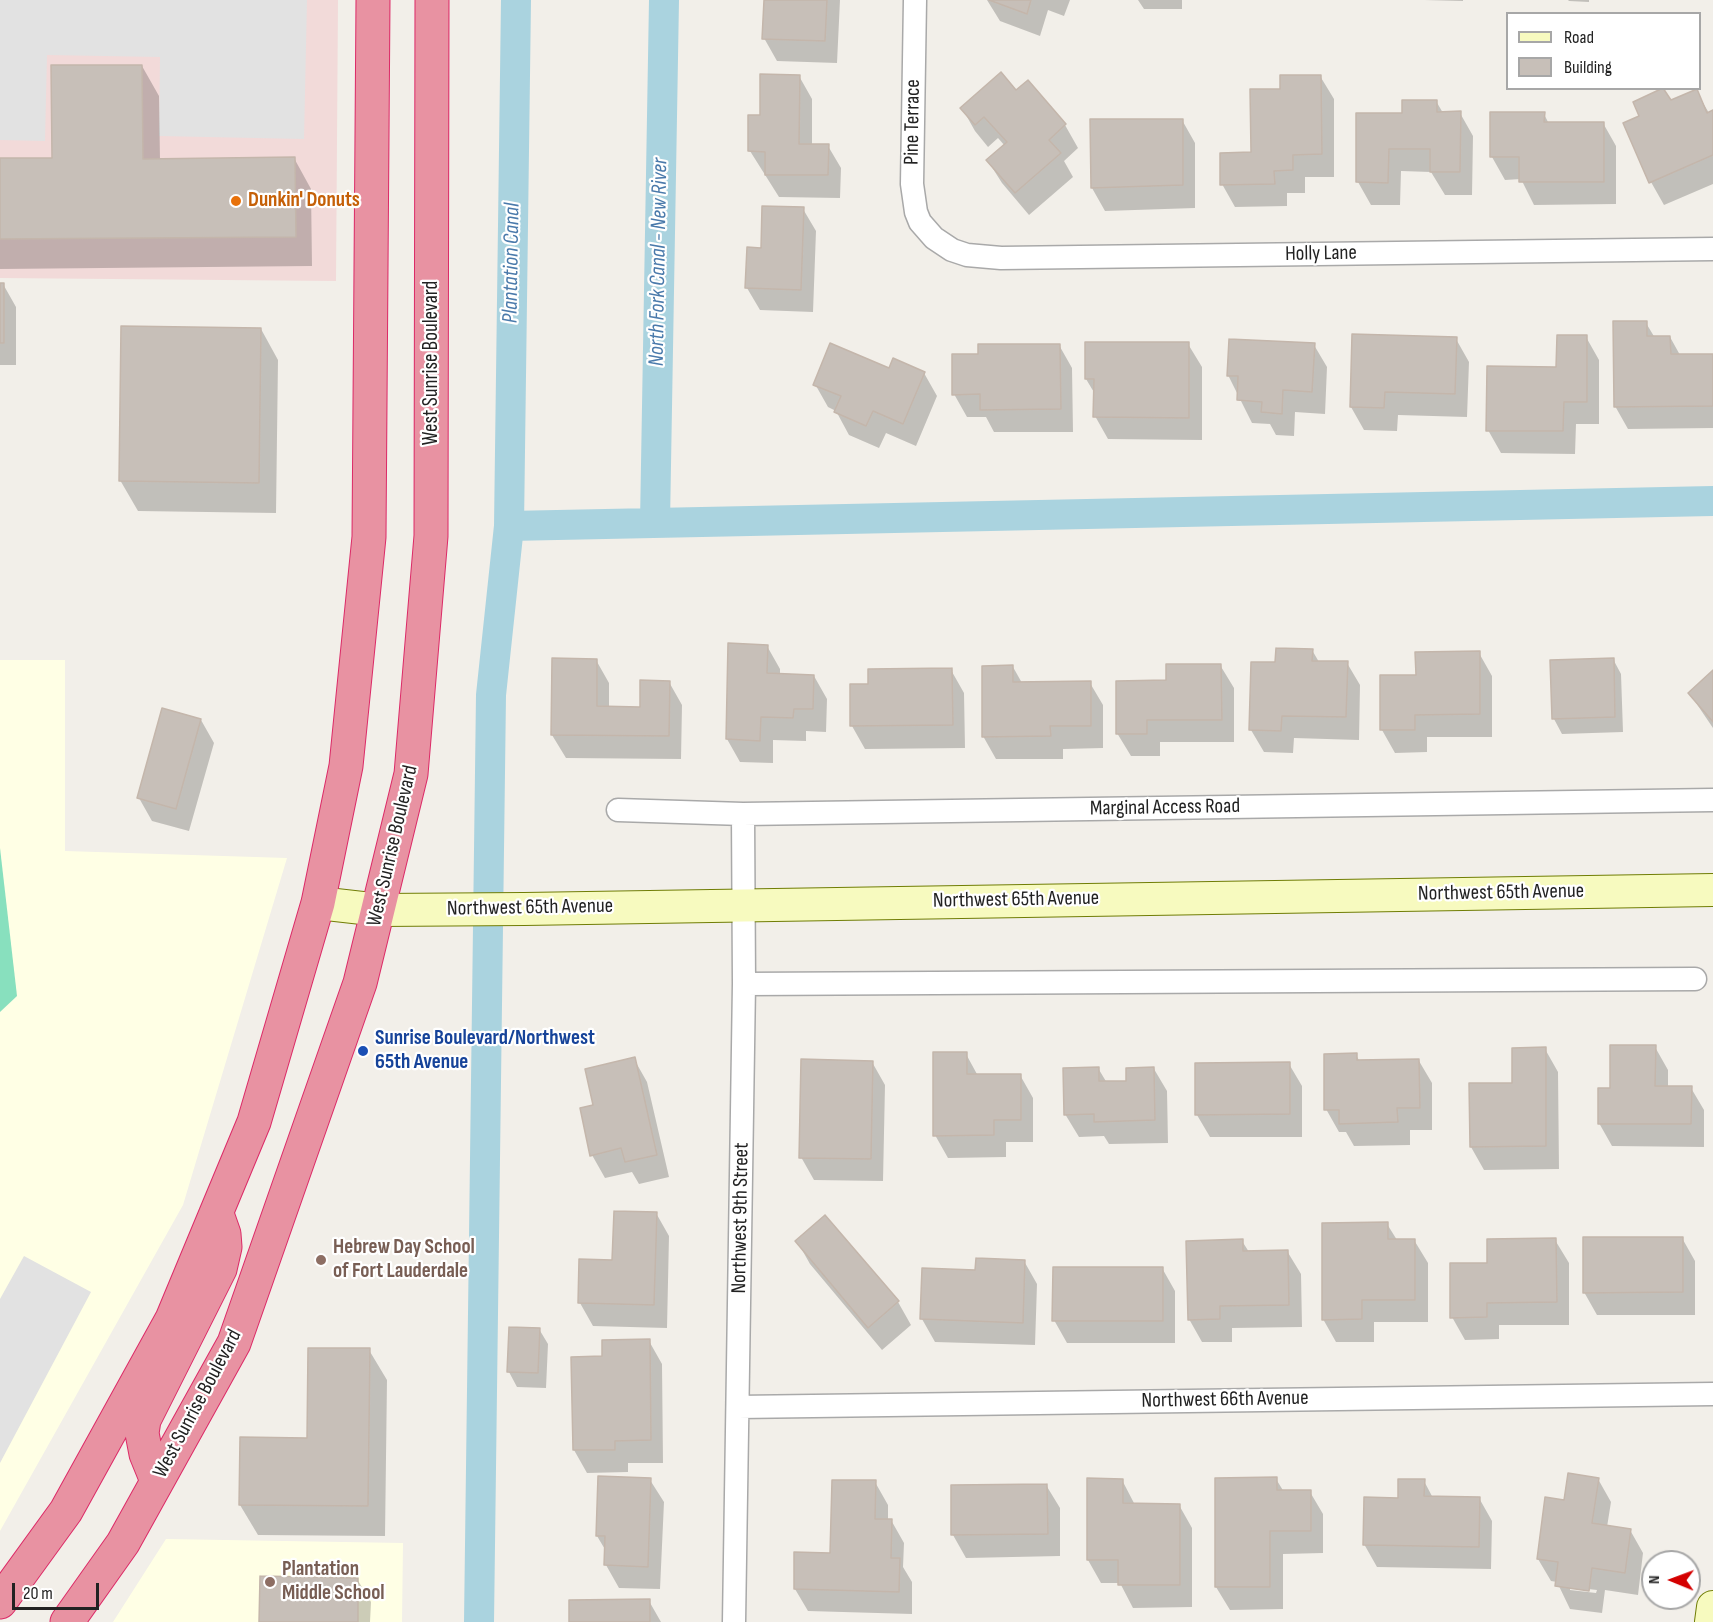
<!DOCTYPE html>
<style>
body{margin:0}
#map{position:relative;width:1713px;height:1622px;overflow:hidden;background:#f2efe9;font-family:"Sofia Sans Condensed",sans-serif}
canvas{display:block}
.legend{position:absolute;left:1506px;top:12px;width:195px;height:78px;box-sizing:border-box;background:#fff;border:2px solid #a7a7a7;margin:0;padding:8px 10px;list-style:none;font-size:18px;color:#222}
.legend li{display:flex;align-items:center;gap:12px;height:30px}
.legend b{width:30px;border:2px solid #a7a7a7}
.north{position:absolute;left:1641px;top:1550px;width:60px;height:60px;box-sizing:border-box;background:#fff;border:2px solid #a7a7a7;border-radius:50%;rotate:271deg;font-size:16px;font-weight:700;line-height:24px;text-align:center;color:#222}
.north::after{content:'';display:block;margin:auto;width:21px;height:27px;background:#d40000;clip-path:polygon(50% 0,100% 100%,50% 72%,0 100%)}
.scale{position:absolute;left:12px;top:1583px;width:87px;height:27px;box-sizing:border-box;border:3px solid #222;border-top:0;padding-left:8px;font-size:18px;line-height:21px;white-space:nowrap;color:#222;-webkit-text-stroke:4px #fff;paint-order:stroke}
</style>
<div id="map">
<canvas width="1713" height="1622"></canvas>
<ul class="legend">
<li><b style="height:8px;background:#f7fabf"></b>Road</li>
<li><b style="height:16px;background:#c7bfb8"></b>Building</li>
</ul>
<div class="north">N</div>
<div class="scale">20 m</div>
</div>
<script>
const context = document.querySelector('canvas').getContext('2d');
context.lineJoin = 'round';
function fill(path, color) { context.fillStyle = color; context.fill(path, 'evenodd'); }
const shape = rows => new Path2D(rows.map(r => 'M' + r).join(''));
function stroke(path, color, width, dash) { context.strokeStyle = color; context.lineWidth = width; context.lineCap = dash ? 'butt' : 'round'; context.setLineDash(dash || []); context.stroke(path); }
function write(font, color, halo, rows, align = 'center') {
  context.font = font + ' "Sofia Sans Condensed",sans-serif'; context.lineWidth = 4.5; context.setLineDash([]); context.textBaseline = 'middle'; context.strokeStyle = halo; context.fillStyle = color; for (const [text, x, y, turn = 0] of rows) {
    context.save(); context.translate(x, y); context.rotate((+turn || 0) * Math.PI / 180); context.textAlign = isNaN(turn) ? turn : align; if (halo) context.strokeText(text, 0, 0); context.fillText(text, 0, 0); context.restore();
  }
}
fill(shape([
 [0,0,338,0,336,281,0,278]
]), '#f2dad9');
fill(shape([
 [0,660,65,660,65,851,287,858,183,1205,0,1531],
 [166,1539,403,1543,402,1622,113,1622]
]), '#ffffe5');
fill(shape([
 [0,848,17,996,0,1012]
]), '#88e0be');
fill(shape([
 [0,0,307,0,304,139,159,136,160,57,47,55,45,141,0,140],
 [24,1256,91,1292,0,1463,0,1299]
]), '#e2e2e2');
fill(shape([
 [765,0,840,0,837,63,777,61,764,38],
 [987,0,1070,0,1064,16,1048,10,1040,36,1000,21],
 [1138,0,1182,0,1182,9,1144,9],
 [1424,0,1463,0,1463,1],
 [1568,0,1589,0,1589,2,1569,1],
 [142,66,159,96,160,160,294,158,311,189,312,266,0,269,0,160,54,159],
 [799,76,812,99,812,145,828,146,841,168,840,198,779,197,750,151,762,117],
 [1320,76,1334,99,1334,177,1305,177,1305,193,1287,193,1287,206,1235,207,1222,184,1253,154,1282,90],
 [1028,82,1065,125,1078,148,1064,161,1073,177,1029,215,1002,183,988,161,1005,146,998,138,988,147,975,131,962,108,1016,92],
 [1664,90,1671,102,1696,91,1709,113,1713,112,1713,184,1664,205,1651,182,1625,123,1641,117,1635,103],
 [1436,101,1443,113,1460,113,1473,136,1472,195,1445,195,1431,172,1401,171,1400,205,1371,205,1358,182,1403,115],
 [1544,114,1549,124,1603,123,1616,146,1616,204,1534,205,1521,179,1505,180,1492,157],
 [1182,120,1195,143,1195,208,1105,211,1092,188],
 [803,209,816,231,813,312,760,310,747,288,762,249],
 [0,284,3,284,16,307,16,365,0,365],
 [1646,323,1655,338,1670,337,1680,355,1713,355,1713,428,1628,429,1615,406],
 [261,329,278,360,276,513,138,511,120,480],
 [1586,337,1599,360,1599,424,1576,424,1575,454,1501,453,1488,430,1558,369],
 [1456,339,1469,362,1467,417,1398,415,1397,431,1364,430,1351,407],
 [1188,344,1202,367,1202,440,1108,439,1095,416,1095,394,1086,379],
 [1059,345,1072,368,1073,432,994,432,986,417,967,417,954,394,979,356],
 [1314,345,1327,367,1325,414,1295,412,1294,436,1276,435,1270,424,1252,423,1228,375],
 [890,370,924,373,937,396,916,446,886,433,879,448,849,435,836,411,828,407,815,384],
 [767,646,780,669,780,675,814,676,827,699,826,732,806,731,806,741,773,740,773,763,740,762,727,739],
 [1312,650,1319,662,1347,663,1360,685,1359,740,1294,738,1293,753,1264,752,1251,730,1277,664],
 [1479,653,1492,676,1492,737,1427,737,1427,752,1395,753,1382,730,1418,677],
 [1613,659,1621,674,1623,732,1562,734,1554,719],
 [596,660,609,683,609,708,641,709,669,682,682,705,681,759,566,758,552,735],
 [1220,665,1234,688,1234,742,1160,742,1160,756,1131,756,1117,733,1168,682],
 [1013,667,1022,683,1090,683,1103,705,1103,748,1063,749,1063,759,996,759,983,736],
 [951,670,964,693,965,748,865,749,852,726,869,686],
 [1713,672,1713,728,1690,694],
 [201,720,214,743,189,831,152,821,139,798],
 [1655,1047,1668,1070,1668,1087,1691,1088,1704,1110,1704,1147,1612,1146,1599,1123,1611,1090],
 [1545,1049,1558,1072,1559,1169,1484,1170,1471,1147,1514,1084],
 [966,1054,978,1076,1020,1075,1033,1098,1033,1142,1006,1142,1006,1157,948,1158,935,1135],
 [1356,1055,1360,1062,1419,1061,1432,1083,1432,1130,1410,1130,1410,1145,1354,1146,1346,1132,1339,1132,1326,1109],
 [634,1059,647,1082,669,1177,639,1184,632,1172,605,1178,592,1155,595,1106],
 [872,1062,885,1085,883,1181,814,1180,801,1157],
 [1289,1064,1302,1086,1302,1137,1210,1137,1197,1115],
 [1098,1068,1107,1083,1127,1082,1154,1069,1167,1091,1168,1143,1109,1144,1104,1136,1079,1137,1065,1114],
 [656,1213,669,1236,667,1328,593,1326,580,1303],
 [825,1217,898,1302,911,1325,882,1350,810,1264,797,1241],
 [1387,1224,1397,1240,1414,1240,1428,1263,1428,1322,1374,1322,1374,1342,1336,1342,1323,1319],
 [1682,1238,1695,1261,1695,1315,1597,1315,1584,1292],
 [1555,1240,1569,1263,1569,1325,1499,1325,1499,1339,1465,1340,1452,1317,1488,1264],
 [1242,1241,1249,1252,1287,1251,1301,1274,1302,1327,1232,1328,1232,1342,1202,1342,1189,1319],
 [1024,1261,1037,1284,1035,1345,935,1342,922,1319,976,1272],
 [1162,1268,1175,1291,1175,1343,1067,1343,1054,1320],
 [539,1329,548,1344,546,1388,517,1387,509,1372],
 [649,1341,662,1364,663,1463,628,1463,628,1472,587,1473,574,1450],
 [369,1350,387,1380,385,1536,258,1535,240,1505,308,1439],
 [1276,1479,1284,1492,1310,1492,1323,1514,1323,1553,1283,1554,1283,1609,1230,1610,1216,1587],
 [1598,1479,1611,1502,1607,1527,1630,1530,1643,1553,1638,1595,1605,1590,1602,1613,1570,1609,1557,1582,1551,1581,1538,1559,1565,1501],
 [1570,1587,1597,1590,1596,1593,1570,1590],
 [650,1480,664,1502,660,1589,619,1588,606,1565,606,1551,597,1536],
 [1122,1480,1135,1505,1179,1505,1192,1528,1192,1607,1133,1608,1120,1583,1101,1583,1088,1560],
 [1424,1481,1433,1498,1479,1498,1492,1521,1491,1569,1377,1567,1364,1544,1399,1499],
 [875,1482,888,1505,888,1520,891,1520,904,1543,903,1567,912,1582,912,1614,808,1611,795,1589,832,1555],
 [1046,1485,1060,1508,1060,1556,966,1558,953,1535],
 [357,1579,371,1602,370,1622,261,1622],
 [649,1601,661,1622,571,1622]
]), '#0003');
stroke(shape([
 [655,523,664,0],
 [509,526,1713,501],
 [479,1622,491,695,509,526,516,0]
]), '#aad3df', 30);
const building = shape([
 [764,0,827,0,825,41,762,39,764,0],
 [989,0,1031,0,1027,14,989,0],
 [51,65,142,65,143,159,295,157,296,237,0,239,0,158,52,158,51,65],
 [1001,72,1016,90,1028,80,1066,124,1049,140,1061,153,1015,193,986,160,1007,142,984,117,975,125,960,108,1001,72],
 [760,74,800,75,799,144,829,144,828,175,765,175,765,152,748,151,748,115,760,115,760,74],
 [1280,75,1321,75,1322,154,1293,155,1293,170,1274,171,1275,184,1220,185,1220,153,1251,152,1250,89,1280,89,1280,75],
 [1663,88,1671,100,1697,89,1707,113,1713,110,1713,155,1649,183,1623,123,1639,116,1633,102,1663,88],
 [1402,100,1437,100,1437,112,1461,111,1460,172,1430,172,1430,149,1389,149,1388,183,1356,182,1356,113,1402,113,1402,100],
 [1490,112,1545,112,1544,122,1604,122,1604,182,1519,182,1519,157,1490,157,1490,112],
 [1090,119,1183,119,1183,185,1091,188,1090,119],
 [762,206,804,207,801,290,745,288,747,247,761,248,762,206],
 [0,283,4,283,4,343,0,343,0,283],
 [1613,321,1647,321,1647,336,1670,336,1671,354,1713,354,1713,406,1614,407,1613,321],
 [121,326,261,328,259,483,119,481,121,326],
 [1352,334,1457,337,1455,394,1385,392,1384,408,1350,407,1352,334],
 [1557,335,1587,335,1587,402,1564,402,1563,431,1486,431,1487,366,1556,367,1557,335],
 [1229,339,1315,343,1312,392,1283,390,1282,414,1261,412,1262,402,1237,400,1238,376,1227,376,1229,339],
 [1085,342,1189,342,1189,418,1093,417,1094,379,1085,379,1085,342],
 [830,343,889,368,893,358,925,372,903,424,873,411,866,426,834,412,841,396,813,385,830,343],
 [978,344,1060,344,1061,409,980,410,980,394,952,395,952,354,978,354,978,344],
 [728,643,768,645,767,673,814,675,813,709,794,709,793,718,761,717,760,741,726,739,728,643],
 [1276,648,1313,649,1312,661,1348,661,1346,717,1282,716,1281,731,1249,730,1251,662,1275,662,1276,648],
 [1480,651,1480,714,1415,715,1415,730,1380,730,1380,675,1416,675,1415,652,1480,651],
 [552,658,597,659,597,706,640,707,640,680,670,681,669,736,551,735,552,658],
 [1614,658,1615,717,1552,719,1550,660,1614,658],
 [1166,664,1221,664,1222,720,1147,720,1147,734,1116,734,1116,681,1166,680,1166,664],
 [1013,665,1013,682,1091,681,1091,726,1050,726,1051,736,982,737,982,666,1013,665],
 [952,668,953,725,850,726,850,684,868,684,868,669,952,668],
 [1713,670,1713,722,1688,693,1713,670],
 [162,708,201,719,176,809,137,798,162,708],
 [1610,1045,1656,1045,1655,1086,1692,1086,1691,1124,1598,1124,1598,1088,1610,1088,1610,1045],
 [1546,1047,1546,1146,1470,1147,1469,1083,1512,1083,1512,1048,1546,1047],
 [933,1052,967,1052,967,1074,1021,1074,1021,1120,994,1120,994,1135,933,1136,933,1052],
 [1357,1053,1357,1060,1419,1059,1420,1108,1397,1108,1398,1122,1339,1124,1339,1110,1324,1110,1324,1054,1357,1053],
 [635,1057,657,1155,625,1162,621,1148,590,1156,580,1108,593,1105,585,1069,635,1057],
 [801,1059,873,1061,871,1159,799,1158,801,1059],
 [1290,1062,1290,1114,1195,1115,1195,1063,1290,1062],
 [1099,1067,1099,1081,1126,1081,1126,1068,1154,1067,1155,1120,1094,1122,1094,1114,1064,1115,1063,1068,1099,1067],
 [614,1211,657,1212,654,1305,578,1303,579,1259,612,1260,614,1211],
 [825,1215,899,1301,868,1328,795,1241,825,1215],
 [1388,1222,1388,1239,1415,1239,1415,1300,1362,1300,1362,1319,1322,1320,1322,1223,1388,1222],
 [1583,1237,1683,1237,1683,1292,1583,1293,1583,1237],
 [1556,1238,1557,1302,1487,1303,1487,1317,1450,1318,1450,1263,1487,1263,1487,1239,1556,1238],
 [1243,1239,1243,1251,1288,1250,1289,1305,1220,1306,1220,1319,1188,1320,1186,1241,1243,1239],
 [976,1258,1025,1260,1023,1323,920,1319,922,1268,975,1270,976,1258],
 [1053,1267,1163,1267,1163,1321,1052,1321,1053,1267],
 [509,1327,540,1328,538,1373,507,1372,509,1327],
 [650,1339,651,1440,615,1441,615,1450,573,1450,571,1357,602,1356,602,1340,650,1339],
 [308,1348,370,1348,368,1506,239,1505,240,1437,307,1438,308,1348],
 [1568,1473,1599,1478,1592,1523,1631,1529,1625,1573,1592,1568,1589,1591,1555,1586,1558,1562,1537,1559,1545,1497,1564,1500,1568,1473],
 [598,1476,651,1478,648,1567,604,1565,605,1536,596,1536,598,1476],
 [1277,1477,1277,1490,1311,1490,1311,1531,1270,1531,1270,1587,1215,1587,1215,1478,1277,1477],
 [1087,1478,1123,1479,1123,1503,1180,1504,1180,1585,1118,1585,1118,1560,1087,1560,1087,1478],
 [1398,1479,1425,1479,1424,1496,1480,1497,1479,1547,1363,1545,1364,1497,1398,1498,1398,1479],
 [832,1480,876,1480,875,1519,892,1519,891,1558,900,1558,899,1592,794,1589,794,1552,830,1553,832,1480],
 [1047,1484,1048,1534,951,1535,951,1485,1047,1484],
 [260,1576,358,1578,358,1622,259,1622,260,1576],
 [650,1599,650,1622,569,1622,569,1600,650,1599]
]);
fill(building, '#c7bfb8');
stroke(building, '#c4b6ab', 1.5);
const street = shape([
 [915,0,912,184,916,212,920,222,934,238,952,250,967,255,1001,258,1713,249],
 [618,810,743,814,1713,800],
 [744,984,1695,979],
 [738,1407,1713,1394],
 [734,1622,744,984,743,814]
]);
const secondary = shape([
 [318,903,380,910,524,909,1713,890],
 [1711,1622,1713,1607]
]);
const highway = shape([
 [157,1481,146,1454,142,1433,144,1420,220,1269,225,1247,224,1234,217,1214],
 [0,1602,66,1511,172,1319,254,1122,318,903,346,766,369,537,373,0],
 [67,1622,123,1543,234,1343,360,983,411,774,431,536,432,0]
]);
stroke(street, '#a9a9a9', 25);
stroke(secondary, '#707d05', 34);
stroke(highway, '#dc2a67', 35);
stroke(street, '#fff', 22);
stroke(secondary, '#f7fabf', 32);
stroke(highway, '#e892a2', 33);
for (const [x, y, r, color] of [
 [236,201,6,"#e8710a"],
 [363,1051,6,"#1a4fb4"],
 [321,1260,6,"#8d6e63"],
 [270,1582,6,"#8d6e63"]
]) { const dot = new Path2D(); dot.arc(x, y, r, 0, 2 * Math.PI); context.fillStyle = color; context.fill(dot); stroke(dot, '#fff', 2); }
write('21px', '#222', '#fff', [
 ["Pine Terrace",913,122,-89],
 ["Holly Lane",1321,254,-1],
 ["West Sunrise Boulevard",432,363,-90],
 ["Marginal Access Road",1165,808,-1],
 ["West Sunrise Boulevard",393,846,-77],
 ["Northwest 65th Avenue",1501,893,-1],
 ["Northwest 65th Avenue",1016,900,-1],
 ["Northwest 65th Avenue",530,908,-1],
 ["Northwest 9th Street",741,1218,-89],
 ["Northwest 66th Avenue",1225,1400,-1],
 ["West Sunrise Boulevard",198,1404,-62]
]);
write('bold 21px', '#c56008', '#fff', [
 ["Dunkin' Donuts",248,201]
], 'left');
write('bold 21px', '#164399', '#fff', [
 ["Sunrise Boulevard/Northwest",375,1039],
 ["65th Avenue",375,1063]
], 'left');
write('bold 21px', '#785e54', '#fff', [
 ["Hebrew Day School",333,1248],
 ["of Fort Lauderdale",333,1272],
 ["Plantation",282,1570],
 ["Middle School",282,1594]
], 'left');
write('italic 22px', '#4a7aab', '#fff', [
 ["North Fork Canal - New River",659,262,-89],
 ["Plantation Canal",512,263,-89]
]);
</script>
